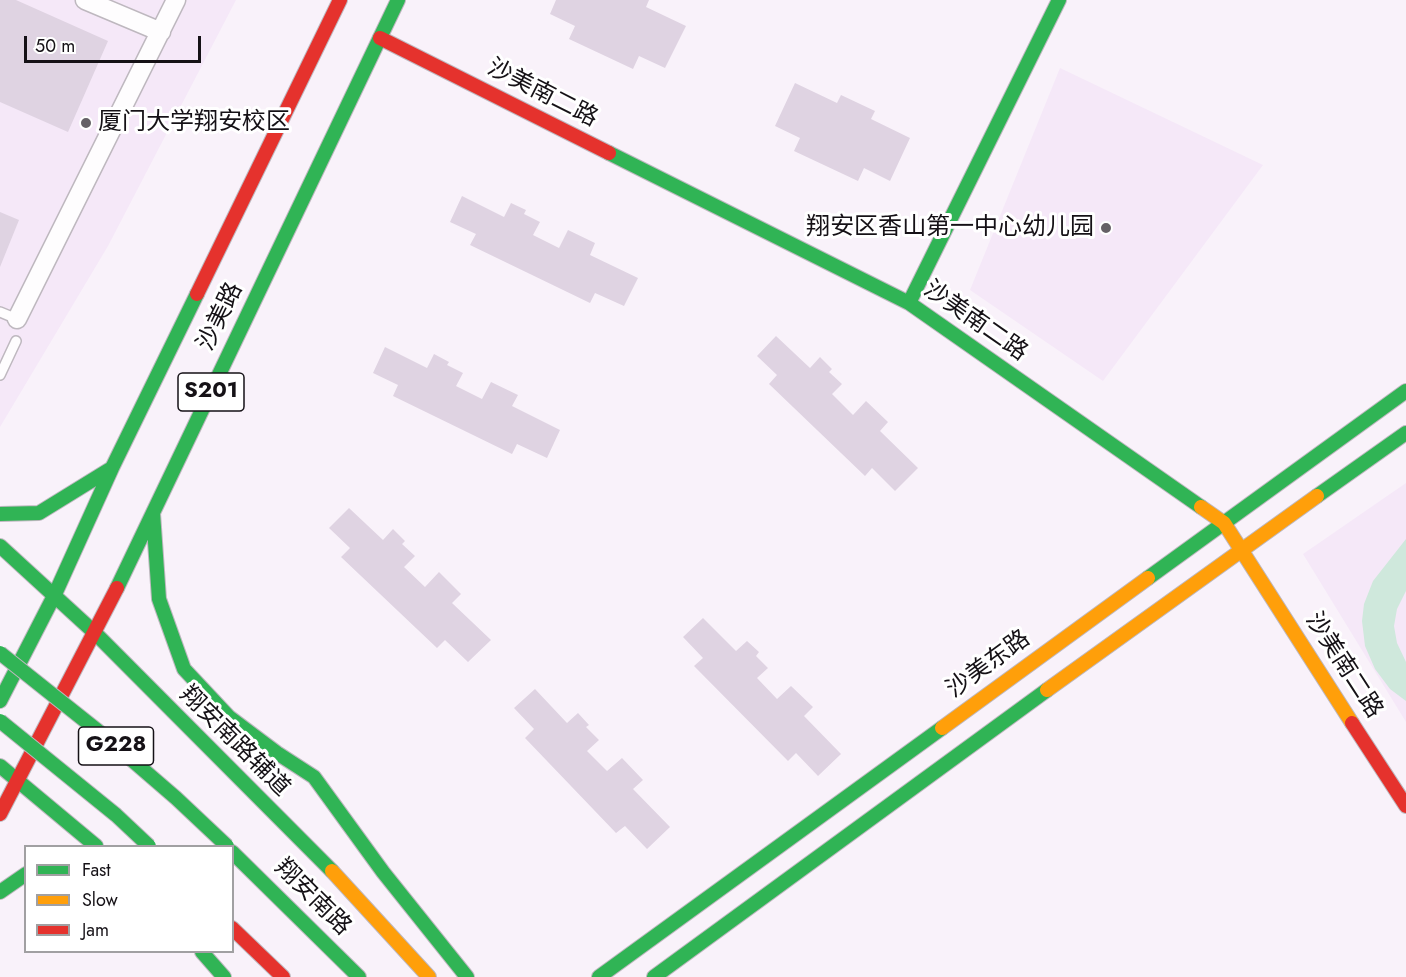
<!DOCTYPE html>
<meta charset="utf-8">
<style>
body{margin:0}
#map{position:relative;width:1406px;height:977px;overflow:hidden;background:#f9f2fa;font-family:Jost,sans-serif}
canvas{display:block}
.legend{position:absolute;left:24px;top:845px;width:210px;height:108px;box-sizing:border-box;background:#fff;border:2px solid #a1a0a2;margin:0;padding:8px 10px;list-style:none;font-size:18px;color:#151116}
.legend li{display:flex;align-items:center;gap:12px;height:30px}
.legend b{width:30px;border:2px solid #a1a0a2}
.scale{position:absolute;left:24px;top:36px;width:177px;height:27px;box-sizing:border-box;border:3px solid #151116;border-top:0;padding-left:8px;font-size:18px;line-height:21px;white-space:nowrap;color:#151116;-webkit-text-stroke:4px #fff;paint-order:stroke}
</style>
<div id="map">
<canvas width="1406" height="977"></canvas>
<ul class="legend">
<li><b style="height:8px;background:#30b455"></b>Fast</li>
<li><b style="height:8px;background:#ff9f0a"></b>Slow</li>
<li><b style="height:8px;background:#e5322d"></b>Jam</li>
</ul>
<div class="scale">50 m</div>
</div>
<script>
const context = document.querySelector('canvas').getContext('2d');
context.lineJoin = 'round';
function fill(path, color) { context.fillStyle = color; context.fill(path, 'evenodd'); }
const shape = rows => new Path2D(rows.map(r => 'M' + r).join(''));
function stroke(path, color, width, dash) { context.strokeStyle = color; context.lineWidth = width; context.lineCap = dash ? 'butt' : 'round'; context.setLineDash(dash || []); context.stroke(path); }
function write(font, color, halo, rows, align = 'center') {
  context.font = font + ' Jost,"Noto Sans SC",sans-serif'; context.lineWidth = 6; context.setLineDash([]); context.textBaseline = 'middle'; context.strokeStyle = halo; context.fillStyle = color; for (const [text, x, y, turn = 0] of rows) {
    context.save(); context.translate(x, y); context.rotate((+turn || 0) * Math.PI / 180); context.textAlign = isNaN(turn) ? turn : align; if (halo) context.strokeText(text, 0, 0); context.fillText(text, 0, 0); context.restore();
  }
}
fill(shape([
 [0,0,236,0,108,246,0,427],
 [1060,68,1263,165,1103,381,970,290],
 [1406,483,1406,722,1303,554]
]), '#f5e8f8');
fill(shape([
 [1406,539,1406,591,1397,609,1394,626,1397,643,1406,662,1406,701,1390,689,1375,669,1365,646,1362,621,1364,604,1373,581]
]), '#cfe8dc');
fill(shape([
 [0,0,16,0,108,41,68,132,0,102],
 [556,0,649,0,646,7,686,26,665,68,639,56,633,69,569,39,575,26,550,14],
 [795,83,837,103,841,95,875,111,871,119,910,138,890,181,864,168,858,181,794,151,800,138,775,126],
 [462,196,504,217,511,203,526,210,524,214,540,222,533,235,559,248,568,230,595,243,590,255,638,278,624,306,595,293,590,303,470,245,476,234,450,222],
 [0,212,19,220,0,267],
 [776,336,810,368,820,357,832,369,829,372,842,384,832,394,853,415,866,401,888,422,880,431,918,468,895,491,872,468,865,476,769,384,777,375,757,356],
 [385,347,427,368,434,354,449,362,447,365,463,373,456,386,482,399,491,382,518,395,512,406,560,430,547,458,517,444,512,454,393,396,398,385,373,373],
 [349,508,383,540,393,529,405,541,402,544,415,556,404,567,425,587,439,572,461,594,452,603,491,640,468,662,445,640,437,648,341,557,350,548,329,528],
 [703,618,736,651,747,641,759,652,756,656,768,668,757,678,777,699,791,686,813,707,804,716,841,754,818,776,796,753,788,761,694,666,703,658,683,637],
 [535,689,567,723,578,713,589,725,586,727,599,740,587,751,607,771,622,758,643,780,633,789,670,827,647,849,625,826,616,833,525,738,534,729,514,708]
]), '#dfd3e2');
const lane = shape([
 [0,312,17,319],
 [0,375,16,341]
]);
const street = shape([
 [85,0,161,32],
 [17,319,176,0]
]);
const fast = shape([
 [609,153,909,303,1201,507],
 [909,303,1059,0],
 [1317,496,1406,433],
 [153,513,159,599,184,669,229,717,277,753,314,777,383,872,467,977],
 [0,514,39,513,112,468],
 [0,546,95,633,332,871],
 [1148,578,1406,391],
 [117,588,398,0],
 [0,701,55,594,112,468,197,294],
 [0,766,96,846],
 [232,852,359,977],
 [0,892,26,874],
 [202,952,224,977],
 [599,977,942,728],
 [654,977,1047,690]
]);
const slow = shape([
 [1201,507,1224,523,1352,723],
 [1047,690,1317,496],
 [942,728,1148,578],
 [332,871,429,977]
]);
const jam = shape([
 [380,38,609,153],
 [197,294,340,0],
 [1352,723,1406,806],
 [0,814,117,588],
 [232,928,283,977]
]);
stroke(lane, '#beb8bf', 12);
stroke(street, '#beb8bf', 21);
stroke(fast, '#beb8bf', 16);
stroke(slow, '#beb8bf', 16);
stroke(jam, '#beb8bf', 16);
stroke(lane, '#fefdfe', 9);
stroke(street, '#fefdfe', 18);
stroke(fast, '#30b455', 14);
stroke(slow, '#ff9f0a', 14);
stroke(jam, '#e5322d', 14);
const fastBridge = shape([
 [0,653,103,735,176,798,227,846],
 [0,721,116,815,149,846]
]);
stroke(fastBridge, '#beb8bf', 16, []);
stroke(fastBridge, '#30b455', 14);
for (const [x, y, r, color] of [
 [86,123,6,"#656066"],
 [1106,228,6,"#656066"]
]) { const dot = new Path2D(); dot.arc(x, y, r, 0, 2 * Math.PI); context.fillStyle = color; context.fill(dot); stroke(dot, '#fff', 2); }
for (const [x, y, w] of [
 [211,392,66],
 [116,746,75]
]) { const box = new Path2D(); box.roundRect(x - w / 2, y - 19, w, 38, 4.5); context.fillStyle = '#fff'; context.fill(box); stroke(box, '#151116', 1.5); }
write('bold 22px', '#151116', null, [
 ["S201",211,392],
 ["G228",116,746]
]);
write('24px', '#151116', '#fff', [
 ["沙美南二路",542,94,27],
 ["沙美路",221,317,-64],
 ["沙美南二路",975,322,35],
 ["沙美东路",989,665,-36],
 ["沙美南二路",1343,666,57],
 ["翔安南路辅道",234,742,45],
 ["翔安南路",312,898,45]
]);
write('24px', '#151116', '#fff', [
 ["厦门大学翔安校区",98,123],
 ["翔安区香山第一中心幼儿园",1094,228,"right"]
], 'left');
</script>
